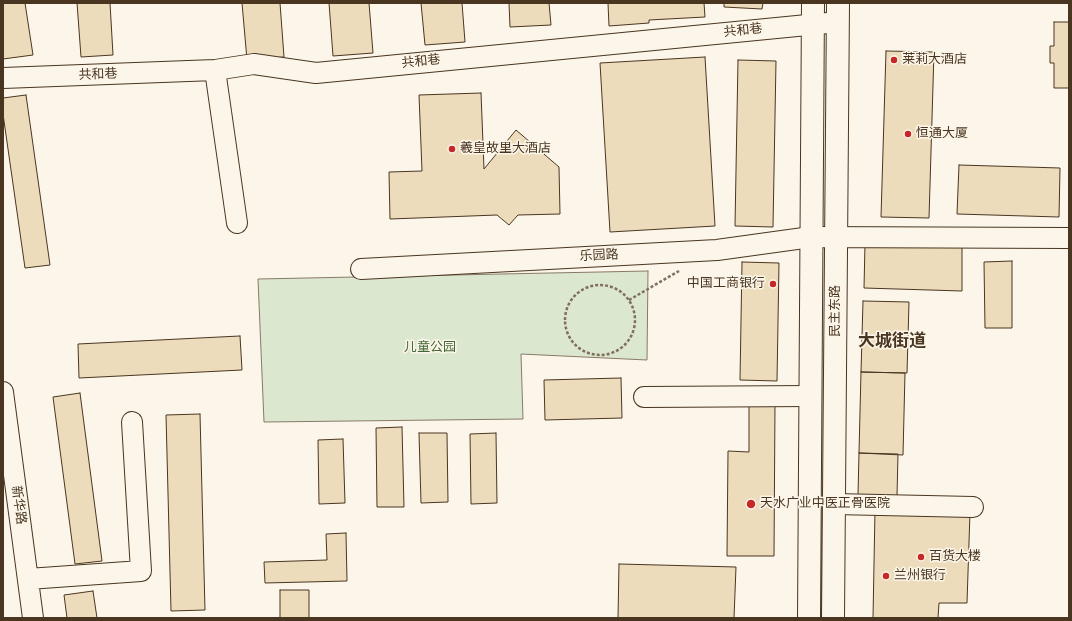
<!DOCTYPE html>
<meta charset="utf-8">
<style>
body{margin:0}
#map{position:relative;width:1072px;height:621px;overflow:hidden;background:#fbf6e9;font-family:Poppins,sans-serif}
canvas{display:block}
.frame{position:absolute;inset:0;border:4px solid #4a3520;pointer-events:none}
</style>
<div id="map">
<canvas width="1072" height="621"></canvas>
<div class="frame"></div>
</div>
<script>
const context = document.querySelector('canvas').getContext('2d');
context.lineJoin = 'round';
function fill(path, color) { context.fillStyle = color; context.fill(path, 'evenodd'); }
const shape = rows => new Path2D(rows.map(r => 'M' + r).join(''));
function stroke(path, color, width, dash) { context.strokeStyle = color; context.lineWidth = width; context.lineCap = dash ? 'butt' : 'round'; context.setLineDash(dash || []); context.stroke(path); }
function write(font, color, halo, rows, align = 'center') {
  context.font = font + ' Poppins,"Noto Sans SC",sans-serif'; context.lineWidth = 3; context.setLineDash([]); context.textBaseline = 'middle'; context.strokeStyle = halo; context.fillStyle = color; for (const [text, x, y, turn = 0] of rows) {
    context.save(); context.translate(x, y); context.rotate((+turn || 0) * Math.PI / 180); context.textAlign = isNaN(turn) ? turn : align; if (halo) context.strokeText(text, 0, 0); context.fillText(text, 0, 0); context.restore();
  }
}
const green = shape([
 [648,271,647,360,521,354,523,419,264,422,258,279,648,271]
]);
fill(green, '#dce7d0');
stroke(green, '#887966', 1);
const building = shape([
 [3,3,25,3,33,55,3,59,3,3],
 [77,3,110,3,113,55,81,57,77,3],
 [242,3,280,3,284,57,247,60,242,3],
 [329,3,369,3,373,53,333,56,329,3],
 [421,3,462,3,465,42,425,45,421,3],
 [509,3,549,3,551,25,510,27,509,3],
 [608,3,704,3,705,17,649,20,649,23,609,26,608,3],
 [724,3,763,3,762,9,724,7,724,3],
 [1054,22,1069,22,1069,88,1054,88,1054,63,1050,63,1050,46,1054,46,1054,22],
 [886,51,934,52,929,218,881,217,886,51],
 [705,57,715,226,610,232,600,63,705,57],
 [738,60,776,61,773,227,735,226,738,60],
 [481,93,484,169,516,130,559,167,560,214,518,215,509,225,497,215,390,219,389,172,422,171,419,95,481,93],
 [26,95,50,265,25,268,3,114,3,98,26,95],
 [959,165,1060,168,1059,217,957,214,959,165],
 [865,244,962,246,962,291,864,288,865,244],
 [1012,261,1012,328,985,328,984,262,1012,261],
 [742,262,779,263,777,381,740,380,742,262],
 [863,301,909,302,907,373,861,372,863,301],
 [240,336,242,370,79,378,78,344,240,336],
 [861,372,905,373,903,455,859,453,861,372],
 [621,378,622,418,545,420,544,380,621,378],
 [80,393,102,561,75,564,53,397,80,393],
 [749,403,775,403,774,556,727,556,728,451,749,452,749,403],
 [200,414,205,610,171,611,166,415,200,414],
 [402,427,404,507,377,507,376,428,402,427],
 [419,433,447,433,448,502,421,503,419,433],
 [496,433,497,503,471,504,470,434,496,433],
 [343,439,345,503,319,504,318,440,343,439],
 [859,453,898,454,897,496,858,495,859,453],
 [875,510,970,512,967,603,939,603,938,618,873,618,875,510],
 [346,533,347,581,265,583,264,562,327,560,326,534,346,533],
 [619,564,736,567,734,618,618,618,619,564],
 [280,590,309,590,309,618,280,618,280,590],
 [93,591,97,618,67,618,64,595,93,591]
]);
fill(building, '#ecdcbc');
stroke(building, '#4a3520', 1);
const minor = shape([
 [215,70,237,223],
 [3,78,215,70,254,64,316,73,838,22],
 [361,269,717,250,811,237,1069,238],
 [3,392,33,618],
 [644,397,810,396],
 [834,504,973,507],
 [28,579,141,571,132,422]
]);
const major = shape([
 [809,618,813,3],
 [833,618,838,3]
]);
stroke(minor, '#4a3520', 22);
stroke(major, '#4a3520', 24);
stroke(shape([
 '565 320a35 35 0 1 1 70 0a35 35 0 1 1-70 0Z',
 [629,300,679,271]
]), '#7f6f5c', 2.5, [3, 2]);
stroke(minor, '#fbf6e9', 20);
stroke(major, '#fbf6e9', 22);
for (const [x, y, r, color] of [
 [894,60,4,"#c62828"],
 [908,134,4,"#c62828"],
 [452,149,4,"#c62828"],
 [773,284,4,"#c62828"],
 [751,504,5,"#c62828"],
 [921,557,4,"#c62828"],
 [886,576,4,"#c62828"]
]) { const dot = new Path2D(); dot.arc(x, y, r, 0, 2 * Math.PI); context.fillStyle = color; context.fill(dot); stroke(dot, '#fbf6e9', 1.5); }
write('13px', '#4a3520', '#fbf6e9', [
 ["共和巷",743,31,-6],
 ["共和巷",421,62,-6],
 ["共和巷",98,75,-2],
 ["乐园路",599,256,-3],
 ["民主东路",836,311,-90],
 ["新华路",18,505,82]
]);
write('13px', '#4a3520', '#fbf6e9', [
 ["莱莉大酒店",902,60],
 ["恒通大厦",916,134],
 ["羲皇故里大酒店",460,149],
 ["中国工商银行",765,284,"right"],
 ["天水广业中医正骨医院",760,504],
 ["百货大楼",929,557],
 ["兰州银行",894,576]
], 'left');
write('13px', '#436837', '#fbf6e9', [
 ["儿童公园",430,348]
]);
write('bold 17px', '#4a3520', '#fbf6e9', [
 ["大城街道",892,342]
]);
</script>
